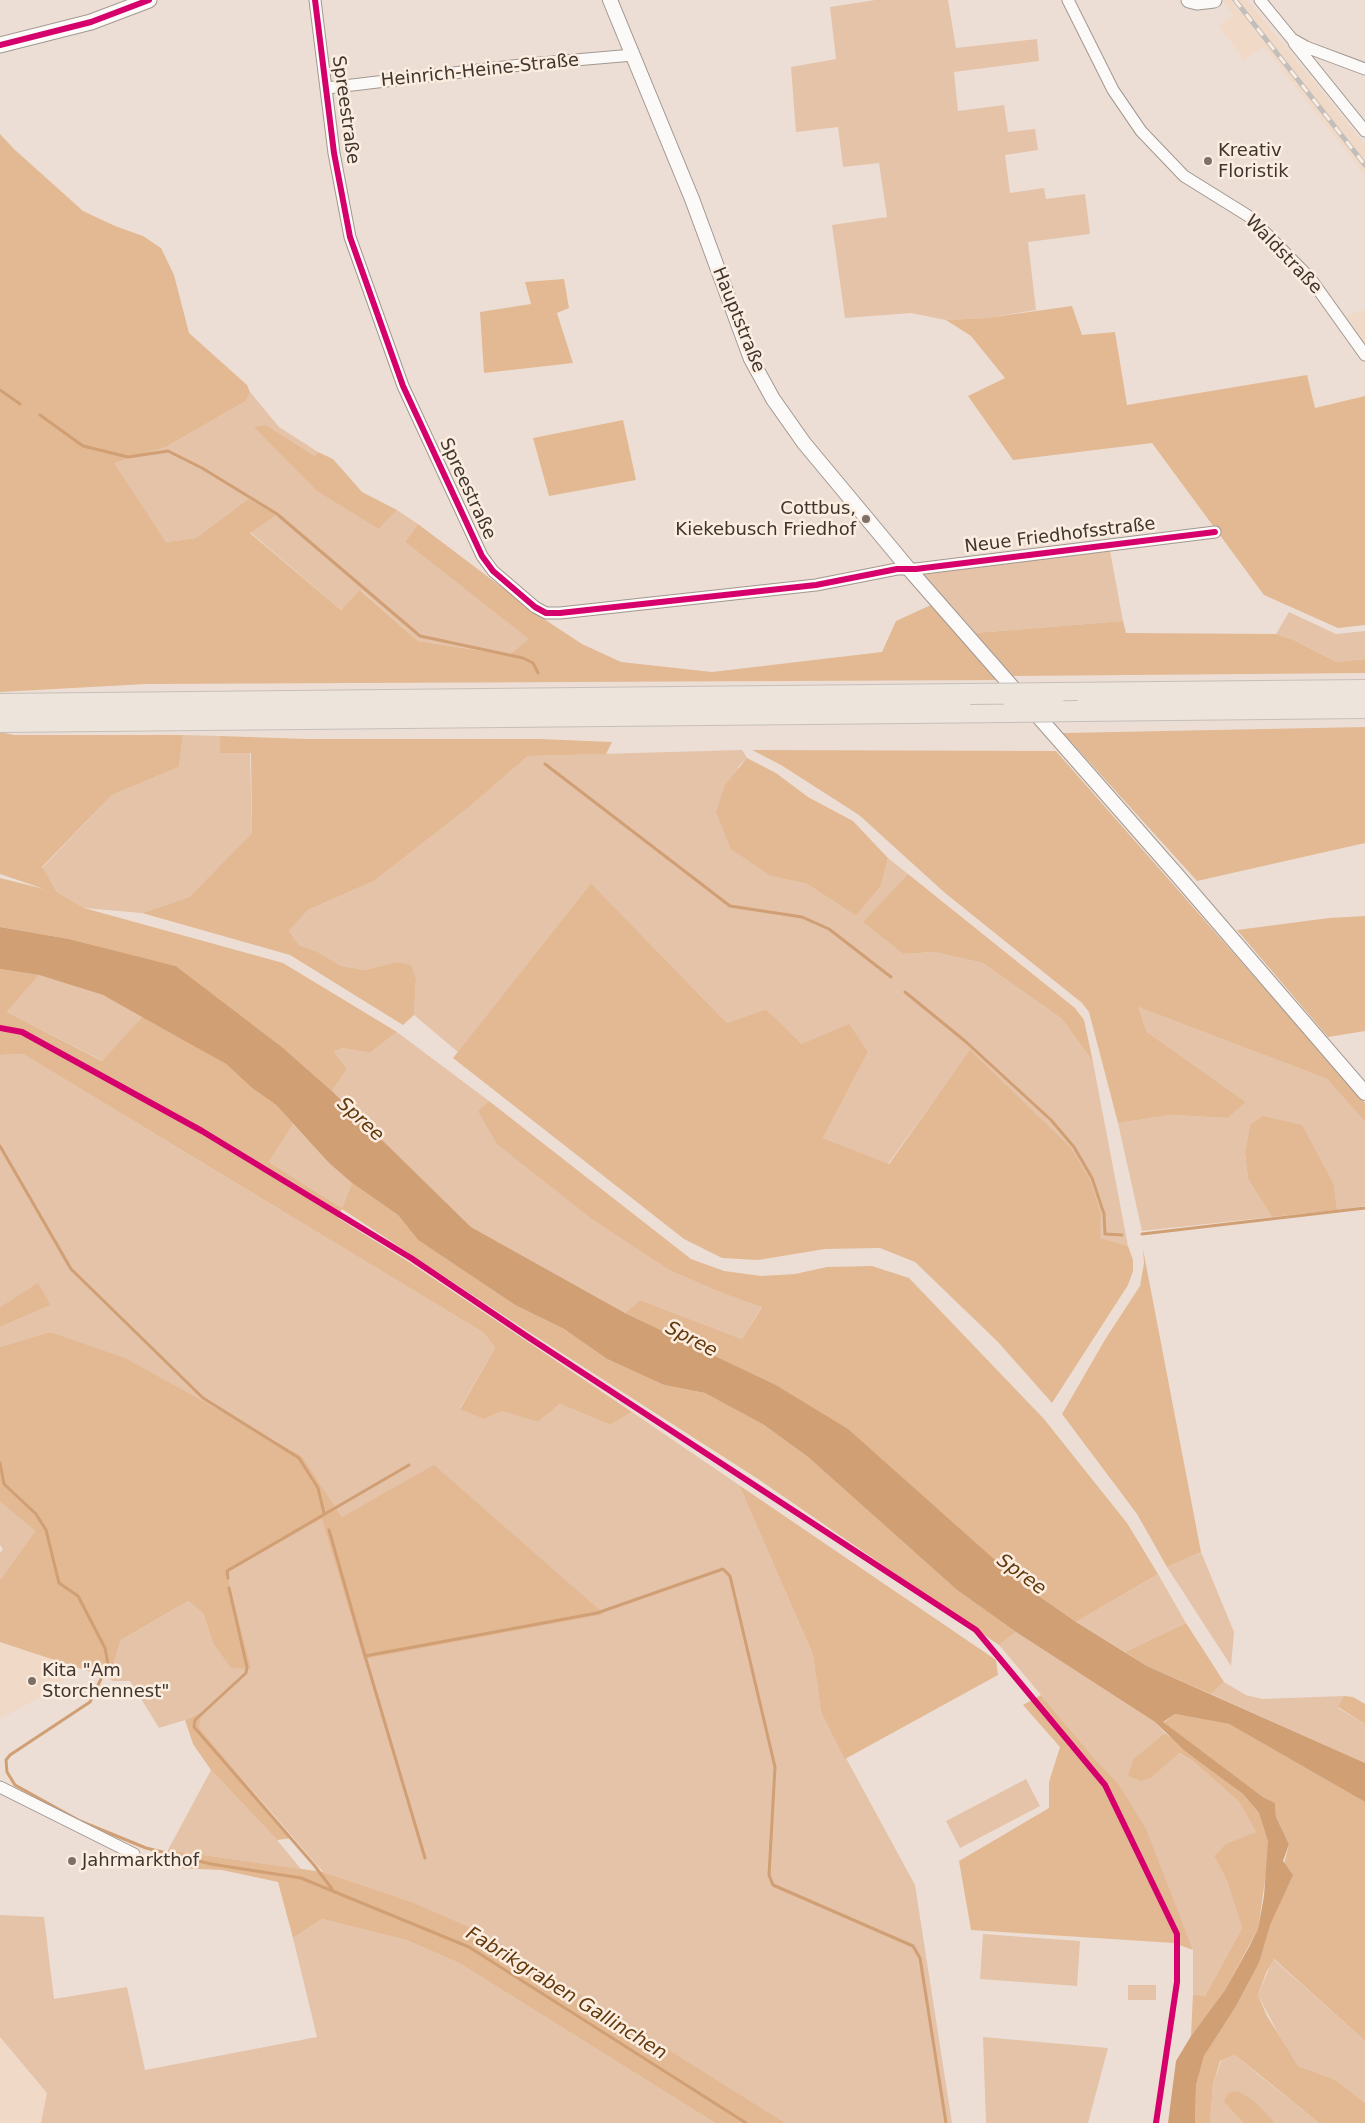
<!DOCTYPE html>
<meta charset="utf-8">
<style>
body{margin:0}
canvas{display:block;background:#ecded4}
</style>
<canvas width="1365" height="2123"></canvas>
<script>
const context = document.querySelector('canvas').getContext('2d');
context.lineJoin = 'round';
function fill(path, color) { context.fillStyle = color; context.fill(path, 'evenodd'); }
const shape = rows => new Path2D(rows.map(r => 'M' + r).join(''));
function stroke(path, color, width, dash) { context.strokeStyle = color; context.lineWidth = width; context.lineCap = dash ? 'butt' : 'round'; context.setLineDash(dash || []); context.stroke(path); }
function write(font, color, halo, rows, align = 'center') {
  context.font = font + ' "DejaVu Sans",sans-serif'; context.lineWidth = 5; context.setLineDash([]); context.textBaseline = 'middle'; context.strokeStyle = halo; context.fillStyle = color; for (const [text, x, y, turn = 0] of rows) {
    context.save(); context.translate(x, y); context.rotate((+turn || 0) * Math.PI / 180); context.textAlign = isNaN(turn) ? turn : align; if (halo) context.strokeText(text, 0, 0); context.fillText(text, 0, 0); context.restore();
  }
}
fill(shape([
 [1222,0,1247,0,1365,145,1365,175,1264,47,1244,60,1219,26,1233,15],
 [1365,309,1365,344,1347,316],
 [0,1642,65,1663,71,1673,57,1688,0,1719],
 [0,2037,47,2093,41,2123,0,2123]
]), '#f0d9c7');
fill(shape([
 [875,0,948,0,956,48,1037,39,1039,61,954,72,958,111,1004,105,1008,132,1035,129,1038,150,1005,155,1010,193,1044,188,1046,199,1085,194,1090,234,1028,242,1036,310,986,318,946,320,911,313,845,318,832,225,887,217,879,163,843,167,838,127,796,132,791,67,836,59,830,7],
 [250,392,279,427,318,452,315,456,266,425,379,529,397,510,418,524,405,542,530,639,509,655,418,641,361,590,341,610,250,532,248,499,196,538,166,542,113,463,166,447,246,401],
 [1110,551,1123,621,975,633,920,571],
 [1289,612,1336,634,1365,631,1365,659,1336,662,1294,640,1276,634],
 [183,735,220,736,220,753,250,753,252,833,189,897,142,913,84,908,57,892,42,868,112,795,179,767],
 [742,750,747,758,738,767,771,876,807,884,856,916,881,886,888,858,908,874,864,922,903,954,934,952,983,963,1062,1019,1093,1062,1128,1246,1099,1238,1101,1214,970,1051,888,1164,823,1138,868,1052,802,1044,766,1009,727,1023,591,883,458,1052,414,1015,416,979,396,962,365,970,341,966,318,952,299,945,289,931,308,910,374,881,468,808,528,756],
 [39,975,103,995,143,1016,103,1061,7,1012],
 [1138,1007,1327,1079,1365,1122,1365,1206,1337,1210,1334,1185,1250,1126,1245,1153,1248,1179,1272,1217,1142,1231,1118,1123,1171,1115,1228,1118,1246,1102,1147,1032],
 [397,1032,489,1101,478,1111,671,1271,717,1291,762,1306,742,1339,640,1300,625,1313,471,1227,332,1091,347,1069,334,1052,342,1048,370,1053],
 [23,1054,484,1333,495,1348,460,1408,501,1411,538,1422,560,1404,610,1425,632,1412,739,1485,813,1655,821,1712,915,1885,952,2123,783,2123,409,1901,323,1872,204,1735,199,1727,196,1714,185,1720,159,1728,130,1681,113,1681,109,1678,121,1640,188,1601,203,1613,213,1643,230,1587,229,1572,322,1519,342,1517,302,1456,221,1412,50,1332,0,1347,0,1327,51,1305,38,1284,0,1307,0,1055],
 [293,1124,329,1163,352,1183,342,1208,269,1162],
 [0,1502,35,1531,0,1580,0,1553,3,1549,0,1545],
 [1201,1552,1234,1632,1231,1666,1167,1567],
 [1158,1574,1186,1623,1125,1652,1076,1622],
 [1016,1632,1155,1722,1165,1733,1134,1758,1152,1777,1178,1753,1193,1761,1239,1802,1256,1832,1214,1856,1227,1881,1242,1928,1205,1996,1193,1994,1193,1950,1165,1881,1117,1782,1095,1759,999,1645],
 [1224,1682,1246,1695,1262,1699,1344,1696,1338,1708,1365,1724,1365,1763,1211,1694],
 [211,1770,277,1840,301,1869,168,1850],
 [1026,1779,1040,1806,960,1848,946,1821],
 [0,1915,44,1917,54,1999,127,1987,145,2070,317,2037,293,1938,322,1919,406,1940,459,1963,715,2123,41,2123,47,2093,0,2037],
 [983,1934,1080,1941,1077,1986,980,1979],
 [1273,1959,1365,2041,1365,2103,1336,2080,1298,2066,1283,2043,1258,1995],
 [1128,1985,1156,1985,1156,2000,1128,2000],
 [983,2037,1108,2048,1088,2123,986,2123],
 [1235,2055,1255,2072,1319,2123,1275,2123,1270,2119,1224,2102,1243,2123,1210,2123,1213,2084,1221,2061]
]), '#e5c3a9');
fill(shape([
 [0,134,14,149,83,211,115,226,143,236,161,248,174,275,189,333,247,385,250,392,246,401,166,447,114,463,166,542,196,538,248,499,276,515,250,533,341,610,360,590,418,641,509,655,529,639,405,542,418,524,544,619,582,644,621,662,712,672,882,652,896,621,931,605,1001,680,146,684,0,692],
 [564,279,569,308,557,313,573,363,484,373,480,312,531,304,525,282],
 [1072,306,1082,335,1115,332,1127,405,1307,375,1315,408,1365,396,1365,625,1338,628,1264,595,1152,443,1013,460,968,396,1005,378,971,336,946,320,986,318],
 [623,420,636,480,549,496,533,438],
 [266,425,315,456,318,452,333,459,362,492,397,510,379,529,317,491,254,427],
 [1123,621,1126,633,1276,634,1294,640,1336,662,1365,659,1365,673,1013,676,975,633],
 [1365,727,1365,843,1197,881,1063,733],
 [0,732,14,735,183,735,179,767,112,795,42,867,57,892,84,908,283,963,397,1032,370,1053,342,1048,334,1052,347,1069,332,1091,282,1047,176,966,69,939,0,927,0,878,44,889,0,874],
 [220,736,307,739,539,739,612,742,606,754,528,756,468,808,374,881,308,910,289,931,299,945,318,952,341,966,365,970,396,962,411,965,416,979,414,1015,403,1025,290,955,142,913,189,897,252,833,251,753,220,753],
 [752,750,1056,751,1365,1103,1365,1122,1327,1079,1138,1007,1147,1032,1246,1102,1228,1118,1171,1115,1118,1123,1089,1012,1082,1003,945,893,859,815,781,765],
 [747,758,776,773,808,797,853,821,888,858,881,886,856,916,807,884,771,876,731,849,716,812,725,785],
 [908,874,1075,1008,1084,1020,1093,1062,1062,1019,983,963,934,952,903,954,863,922],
 [591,883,727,1023,766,1009,802,1044,849,1024,868,1052,823,1138,889,1164,970,1050,1071,1148,1090,1180,1101,1214,1100,1238,1128,1246,1133,1260,1133,1271,1128,1285,1052,1403,998,1342,915,1262,880,1248,825,1249,758,1260,722,1258,684,1239,453,1058],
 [1365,916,1365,1031,1328,1037,1237,930,1329,918],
 [0,969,39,975,7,1012,102,1061,143,1016,226,1064,252,1088,276,1105,293,1124,269,1162,342,1208,352,1183,398,1215,418,1240,515,1305,564,1329,607,1359,664,1385,705,1393,764,1425,808,1457,957,1590,1016,1632,999,1645,758,1479,518,1325,342,1209,338,1218,409,1262,632,1412,610,1425,560,1404,538,1422,501,1411,484,1419,460,1409,495,1348,484,1333,23,1054,0,1055],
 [489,1101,691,1259,724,1271,761,1276,795,1274,827,1267,872,1266,909,1278,1044,1419,1127,1523,1158,1574,1076,1622,1023,1585,774,1384,625,1313,640,1300,742,1339,762,1307,717,1291,671,1271,592,1219,497,1144,478,1111],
 [1263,1116,1302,1125,1334,1185,1337,1210,1272,1217,1248,1179,1245,1153,1250,1125],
 [1143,1249,1201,1552,1167,1567,1137,1514,1062,1414,1106,1338,1140,1286,1144,1263],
 [38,1283,51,1305,0,1327,0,1307],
 [50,1332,125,1358,302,1456,342,1517,434,1465,604,1614,364,1659,322,1519,229,1572,230,1587,251,1669,231,1668,213,1643,203,1613,188,1601,121,1640,109,1678,0,1642,0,1580,35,1531,0,1502,0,1347],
 [739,1485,996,1660,998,1675,845,1759,821,1712,813,1655],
 [1186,1623,1224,1682,1211,1694,1147,1666,1125,1652],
 [1041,1695,1095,1759,1117,1782,1146,1829,1193,1950,1174,1943,971,1930,959,1861,1049,1808,1049,1782,1060,1747,1023,1705],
 [1344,1696,1353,1697,1365,1704,1365,1724,1338,1707],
 [197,1714,201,1716,199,1727,204,1734,292,1838,277,1840,211,1770,193,1744,185,1720],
 [1175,1714,1229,1724,1365,1802,1365,2041,1274,1959,1266,1973,1258,1995,1267,2016,1298,2066,1336,2080,1365,2103,1365,2123,1319,2123,1235,2055,1220,2061,1213,2084,1210,2123,1195,2123,1196,2085,1204,2056,1235,2008,1259,1963,1289,1844,1276,1817,1275,1803,1263,1797,1163,1723],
 [1165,1733,1243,1794,1259,1813,1268,1842,1268,1860,1258,1929,1225,1990,1191,2036,1193,1994,1205,1996,1242,1928,1227,1881,1214,1856,1226,1844,1256,1832,1239,1802,1193,1761,1179,1753,1152,1777,1141,1781,1128,1776,1134,1758],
 [168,1850,323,1872,409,1901,482,1933,785,2123,715,2123,459,1963,406,1940,322,1919,293,1938,278,1882,222,1870,178,1868,164,1864],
 [1238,2091,1254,2101,1275,2123,1243,2123,1224,2102,1228,2093]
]), '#e3b994');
fill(shape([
 [0,927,69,939,176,966,282,1047,332,1091,471,1227,625,1313,774,1384,848,1429,1023,1585,1076,1622,1147,1666,1365,1763,1365,1802,1229,1724,1175,1714,1163,1722,1263,1797,1275,1803,1276,1817,1289,1844,1283,1861,1293,1875,1270,1925,1259,1963,1235,2008,1204,2056,1196,2085,1195,2123,1168,2123,1176,2061,1191,2036,1225,1990,1249,1947,1258,1929,1264,1896,1268,1842,1259,1813,1243,1794,1185,1751,1155,1722,1016,1632,957,1590,808,1457,764,1425,705,1393,664,1385,607,1359,564,1329,515,1305,418,1240,398,1215,352,1183,329,1163,276,1105,252,1088,226,1064,103,995,39,975,0,969]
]), '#d19f74');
stroke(shape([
 [0,390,20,404],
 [40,415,83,446,128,457,168,451,202,468,277,514,420,636,523,658,533,663,538,673],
 [545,764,730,906,802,917,829,929,891,977],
 [905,992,965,1041,1051,1120,1074,1147,1092,1178,1104,1214,1105,1234,1122,1235],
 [0,1146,71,1269,203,1398,299,1458,318,1488,324,1513],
 [1142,1234,1365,1208],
 [0,1463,4,1484,36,1514,46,1530,59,1583,78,1596,105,1648,108,1664,90,1702,10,1755,6,1760,7,1772,15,1785,80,1821,146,1848,211,1864,301,1878,469,1947,746,2123],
 [329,1530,365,1656,597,1613,723,1569,730,1576,775,1767,769,1875,773,1885,913,1946,920,1958,946,2123],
 [228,1578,227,1571,409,1465],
 [229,1588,247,1667,246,1673,195,1720,194,1727,314,1865,332,1889],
 [365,1656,425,1858]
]), '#d19f74', 3);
const minor = shape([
 [315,0,334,153,350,237,403,386,482,556,493,571,535,607,546,613,560,613,816,585,897,569,916,569,1215,532],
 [1068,0,1113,90,1141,131,1184,176,1250,217,1310,278,1365,355],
 [1260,0,1292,39,1306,47,1365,69],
 [1294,43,1365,131],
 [327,88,529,64,633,55],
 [0,1787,134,1854]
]);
const tertiary = shape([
 [610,0,692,199,751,359,773,399,804,443,908,568,1178,876,1365,1093]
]);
const secondary = shape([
 [1189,0,1197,2,1214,0],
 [0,45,91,22,149,0]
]);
const motorway = shape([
 [1057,693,1365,690],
 [0,704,970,694],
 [1078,711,1365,708],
 [0,722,1010,712]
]);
stroke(minor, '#a29890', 13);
stroke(tertiary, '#a29890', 16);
stroke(secondary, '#a29890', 17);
stroke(motorway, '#c6bfbb', 22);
stroke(minor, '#fcfaf9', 11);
stroke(tertiary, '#fcfaf9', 14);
stroke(secondary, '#fcfaf9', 15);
stroke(motorway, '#ede4dc', 20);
const rail = shape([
 [1235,0,1365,165]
]);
stroke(rail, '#c2bebb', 5);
stroke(rail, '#fcede1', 3, [9]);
const motorwayBridge = shape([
 [970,694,1057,693],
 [1010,712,1078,711]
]);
stroke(motorwayBridge, '#c6bfbb', 22, []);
stroke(motorwayBridge, '#ede4dc', 20);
stroke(shape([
 [315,0,334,153,350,237,403,386,482,556,493,571,535,607,546,613,560,613,816,585,897,569,916,569,1215,532],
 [0,45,91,22,149,0],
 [0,1028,22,1032,202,1131,411,1258,528,1337,976,1630,1105,1785,1177,1934,1177,1982,1156,2123]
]), '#d6006c', 6);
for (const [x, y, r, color] of [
 [1208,161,5,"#7c7068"],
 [866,519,5,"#7c7068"],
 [32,1681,5,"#7c7068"],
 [72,1861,5,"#7c7068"]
]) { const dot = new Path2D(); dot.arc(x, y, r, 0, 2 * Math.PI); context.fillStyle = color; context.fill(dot); stroke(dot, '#fcede1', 2); }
write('18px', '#3f352e', '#fcede1', [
 ["Heinrich-Heine-Straße",480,71,-6],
 ["Spreestraße",345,110,82],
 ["Waldstraße",1283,255,46],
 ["Hauptstraße",738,320,68],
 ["Spreestraße",467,489,65],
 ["Neue Friedhofsstraße",1060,536,-7]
]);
write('18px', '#3f352e', '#fcede1', [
 ["Kreativ",1218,151],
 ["Floristik",1218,172],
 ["Cottbus,",856,509,"right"],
 ["Kiekebusch Friedhof",856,530,"right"],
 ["Kita \"Am",42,1671],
 ["Storchennest\"",42,1692],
 ["Jahrmarkthof",82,1861]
], 'left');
write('italic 19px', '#63380a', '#fcede1', [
 ["Spree",360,1120,42],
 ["Spree",691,1340,28],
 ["Spree",1021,1575,36],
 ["Fabrikgraben Gallinchen",566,1994,32]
]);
</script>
